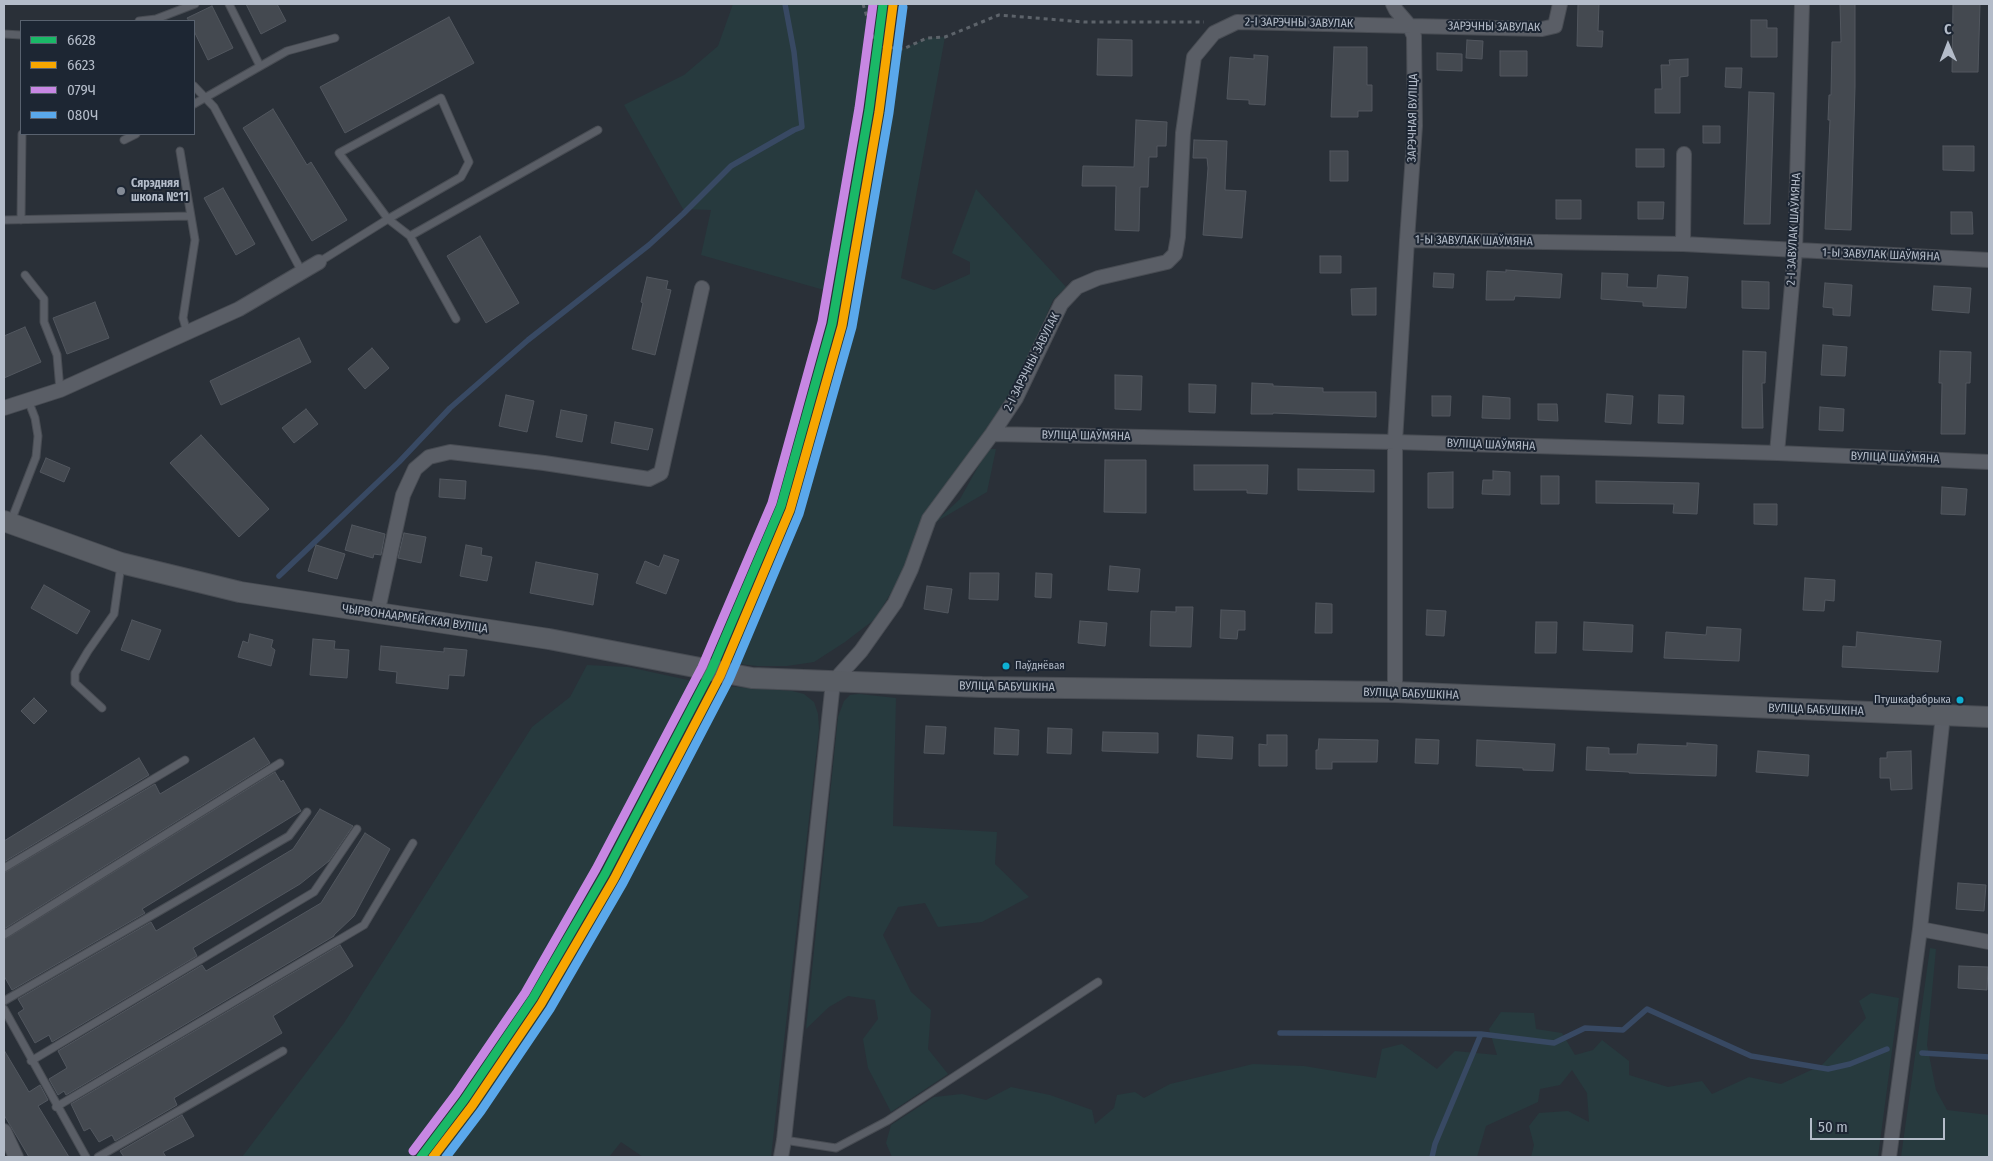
<!DOCTYPE html>
<meta charset="utf-8">
<style>
body{margin:0}
#map{position:relative;width:1993px;height:1161px;overflow:hidden;background:#2a3038;font-family:"Fira Sans Condensed",sans-serif}
canvas{display:block}
.frame{position:absolute;inset:0;border:5px solid #b4bcc9;pointer-events:none}
.legend{position:absolute;left:20px;top:20px;width:175px;height:115px;box-sizing:border-box;background:#1d2633;border:1px solid #59626f;margin:0;padding:6px 9px;list-style:none;font-size:15px;color:#b4bcc9}
.legend li{display:flex;align-items:center;gap:10px;height:25px}
.legend b{width:25px;border:1px solid #59626f}
.north{position:absolute;left:1923px;top:20px;width:50px;height:50px;-webkit-text-stroke:4px #1d2633;paint-order:stroke;rotate:359deg;font-size:14px;font-weight:700;line-height:20px;text-align:center;color:#b4bcc9}
.north::after{content:'';display:block;margin:auto;width:18px;height:22px;background:#b4bcc9;clip-path:polygon(50% 0,100% 100%,50% 72%,0 100%)}
.scale{position:absolute;left:1810px;top:1118px;width:135px;height:22px;box-sizing:border-box;border:2px solid #b4bcc9;border-top:0;padding-left:6px;font-size:15px;line-height:18px;white-space:nowrap;color:#b4bcc9;-webkit-text-stroke:4px #1d2633;paint-order:stroke}
</style>
<div id="map">
<canvas width="1993" height="1161"></canvas>
<div class="frame"></div>
<ul class="legend">
<li><b style="height:6px;background:#1ab867"></b>6628</li>
<li><b style="height:6px;background:#f7a600"></b>6623</li>
<li><b style="height:6px;background:#c787e3"></b>079Ч</li>
<li><b style="height:6px;background:#5aa8eb"></b>080Ч</li>
</ul>
<div class="north">С</div>
<div class="scale">50 m</div>
</div>
<script>
const context = document.querySelector('canvas').getContext('2d');
context.lineJoin = 'round';
function fill(path, color) { context.fillStyle = color; context.fill(path, 'evenodd'); }
const shape = rows => new Path2D(rows.map(r => 'M' + r).join(''));
function stroke(path, color, width, dash) { context.strokeStyle = color; context.lineWidth = width; context.lineCap = dash ? 'butt' : 'round'; context.setLineDash(dash || []); context.stroke(path); }
function write(font, color, halo, rows, align = 'center') {
  context.font = font + ' "Fira Sans Condensed",sans-serif'; context.lineWidth = 4; context.setLineDash([]); context.textBaseline = 'middle'; context.strokeStyle = halo; context.fillStyle = color; for (const [text, x, y, turn = 0] of rows) {
    context.save(); context.translate(x, y); context.rotate((+turn || 0) * Math.PI / 180); context.textAlign = isNaN(turn) ? turn : align; if (halo) context.strokeText(text, 0, 0); context.fillText(text, 0, 0); context.restore();
  }
}
fill(shape([
 [733,4,873,4,860,108,831,292,701,255,711,210,683,209,624,105,684,75,718,46],
 [945,37,901,278,934,290,970,274,970,262,952,253,976,189,1066,287,1053,300,1012,395,875,619,845,642,814,662,787,666,757,666,724,662,788,510,840,325,876,111,885,47,903,49,927,38],
 [988,449,996,449,987,492,934,523,960,499],
 [587,665,628,667,697,682,598,870,527,994,459,1096,413,1157,242,1157,344,1023,532,727,570,697],
 [710,685,792,691,804,694,814,702,818,714,819,729,771,1157,643,1157,621,1142,609,1157,430,1157,471,1103,540,1001,612,877],
 [859,694,896,698,893,826,997,832,995,864,1029,897,982,922,938,927,925,903,898,907,883,935,911,992,931,1010,928,1049,948,1074,891,1112,868,1068,863,1039,878,1019,875,1000,848,996,829,1007,806,1029,838,717,844,701,850,695],
 [1930,948,1936,949,1927,1045,1936,1090,1947,1110,1989,1115,1989,1157,1901,1157],
 [1871,993,1899,998,1878,1157,1531,1157,1534,1145,1529,1126,1539,1113,1568,1111,1589,1122,1587,1093,1572,1070,1560,1085,1540,1089,1538,1102,1486,1126,1477,1157,892,1157,886,1143,891,1125,934,1097,962,1094,986,1100,1011,1087,1050,1095,1092,1110,1095,1124,1114,1108,1117,1095,1135,1092,1144,1098,1170,1084,1253,1064,1304,1066,1376,1078,1382,1049,1402,1044,1437,1069,1455,1051,1497,1055,1489,1029,1501,1012,1534,1013,1536,1029,1562,1033,1575,1055,1593,1050,1602,1040,1629,1061,1629,1075,1668,1087,1702,1081,1712,1094,1749,1077,1781,1084,1822,1065,1866,1018,1859,1001]
]), '#273a3e');
stroke(shape([
 [279,576,399,462,450,408,528,340,649,245,683,214,731,166,794,130,802,127,794,52,785,4],
 [1280,1033,1481,1034,1554,1043,1585,1028,1623,1030,1647,1009,1751,1056,1828,1069,1850,1064,1887,1049],
 [1922,1053,1989,1057],
 [1432,1157,1435,1144,1481,1034]
]), '#384963', 5.5);
const building = shape([
 [246,4,277,4,286,21,261,34,246,4],
 [1578,4,1599,4,1598,31,1603,31,1602,47,1577,46,1578,4],
 [1840,4,1855,4,1855,87,1851,230,1825,229,1830,120,1828,120,1829,95,1831,95,1832,42,1841,42,1840,4],
 [1953,4,1980,4,1978,72,1952,72,1953,4],
 [212,6,233,48,208,60,194,31,194,21,189,21,187,18,212,6],
 [449,17,474,63,345,133,320,87,449,17],
 [1751,20,1767,20,1767,28,1777,28,1777,57,1751,57,1751,20],
 [1098,39,1132,40,1132,76,1097,75,1098,39],
 [1467,40,1483,41,1482,59,1466,58,1467,40],
 [1334,47,1367,47,1367,85,1372,85,1372,111,1358,111,1358,117,1331,117,1334,47],
 [1500,51,1527,51,1527,76,1500,76,1500,51],
 [1437,53,1462,54,1462,71,1437,70,1437,53],
 [1254,55,1268,56,1265,105,1249,104,1249,100,1227,99,1230,57,1254,59,1254,55],
 [1688,59,1688,76,1680,77,1680,113,1655,113,1655,89,1662,89,1661,65,1670,65,1669,60,1688,59],
 [1726,68,1742,68,1741,88,1725,87,1726,68],
 [1749,92,1774,93,1770,224,1744,224,1749,92],
 [273,109,307,165,311,162,347,220,312,241,243,128,273,109],
 [1136,120,1167,122,1166,146,1157,146,1157,157,1149,157,1148,187,1140,187,1139,231,1115,230,1116,186,1082,186,1083,166,1134,167,1136,120],
 [1703,126,1720,126,1720,143,1703,143,1703,126],
 [1194,140,1227,141,1225,190,1246,191,1242,238,1203,235,1208,168,1207,158,1193,158,1194,140],
 [1943,146,1974,146,1974,171,1943,170,1943,146],
 [1636,149,1664,149,1664,167,1636,167,1636,149],
 [1330,151,1348,151,1348,181,1330,181,1330,151],
 [223,188,255,244,236,255,204,198,223,188],
 [1556,200,1581,200,1581,219,1556,219,1556,200],
 [1638,202,1664,202,1663,219,1638,219,1638,202],
 [1951,212,1972,212,1973,234,1951,234,1951,212],
 [480,236,519,303,486,323,447,256,480,236],
 [1320,256,1341,256,1341,273,1320,273,1320,256],
 [1506,270,1562,274,1560,298,1515,296,1514,300,1486,300,1487,271,1506,272,1506,270],
 [1434,273,1454,274,1453,288,1433,287,1434,273],
 [1602,273,1628,274,1627,287,1657,288,1658,275,1688,277,1686,308,1643,306,1643,302,1601,299,1602,273],
 [647,277,668,281,666,289,671,290,655,355,632,349,643,303,641,302,647,277],
 [1742,281,1769,282,1769,309,1742,308,1742,281],
 [1825,283,1852,285,1850,316,1833,315,1833,308,1823,307,1825,283],
 [1934,286,1971,288,1969,313,1932,310,1934,286],
 [1376,288,1376,315,1352,315,1351,289,1376,288],
 [95,302,109,338,67,354,53,318,95,302],
 [25,327,41,362,4,378,4,336,25,327],
 [299,338,311,362,221,405,210,381,299,338],
 [1823,345,1847,347,1845,376,1821,375,1823,345],
 [372,348,389,368,365,389,348,369,372,348],
 [1743,351,1766,352,1765,383,1762,383,1763,428,1742,428,1743,351],
 [1940,351,1971,352,1970,383,1966,383,1965,434,1941,434,1942,383,1939,383,1940,351],
 [1115,375,1142,376,1141,410,1115,409,1115,375],
 [1252,383,1273,384,1273,386,1323,388,1323,392,1376,392,1376,417,1273,413,1273,414,1251,414,1252,383],
 [1189,384,1216,385,1215,413,1189,412,1189,384],
 [1607,394,1633,396,1631,424,1605,422,1607,394],
 [506,395,534,401,527,432,499,426,506,395],
 [1659,395,1684,396,1683,424,1658,423,1659,395],
 [1432,396,1451,396,1450,416,1432,416,1432,396],
 [1483,396,1510,398,1510,419,1482,418,1483,396],
 [1538,404,1557,404,1558,421,1538,420,1538,404],
 [1820,407,1844,409,1843,431,1819,430,1820,407],
 [306,409,318,424,294,443,282,428,306,409],
 [561,410,587,415,582,442,556,437,561,410],
 [615,422,653,429,648,450,611,443,615,422],
 [201,435,269,509,239,537,170,463,201,435],
 [46,458,70,468,64,482,40,472,46,458],
 [1105,460,1146,460,1146,513,1104,512,1105,460],
 [1194,465,1268,465,1267,494,1247,493,1247,490,1194,490,1194,465],
 [1298,469,1374,470,1374,492,1298,490,1298,469],
 [1493,471,1510,472,1510,495,1482,494,1483,480,1493,480,1493,471],
 [1453,472,1453,508,1428,508,1428,473,1453,472],
 [1541,476,1559,476,1559,504,1541,504,1541,476],
 [440,479,466,481,465,499,439,497,440,479],
 [1596,481,1699,483,1697,514,1673,513,1674,504,1596,503,1596,481],
 [1942,487,1967,489,1965,515,1941,514,1942,487],
 [1754,504,1777,504,1777,525,1754,524,1754,504],
 [352,525,385,534,381,555,374,554,373,558,345,550,352,525],
 [404,533,426,537,421,563,398,558,404,533],
 [316,545,345,554,337,579,308,571,316,545],
 [466,545,482,548,481,555,492,557,487,581,460,576,466,545],
 [664,555,679,560,666,594,636,583,645,561,659,567,664,555],
 [536,562,598,574,593,605,530,593,536,562],
 [1110,566,1140,569,1138,592,1108,590,1110,566],
 [970,573,999,573,998,600,969,599,970,573],
 [1036,573,1052,574,1051,598,1035,597,1036,573],
 [1805,578,1835,580,1834,601,1825,600,1824,611,1803,610,1805,578],
 [44,585,90,611,77,634,31,608,44,585],
 [927,586,952,589,948,613,924,609,927,586],
 [1316,603,1332,604,1332,633,1315,633,1316,603],
 [1176,607,1193,607,1191,647,1150,646,1151,611,1176,612,1176,607],
 [1221,610,1245,611,1245,630,1238,630,1237,639,1220,638,1221,610],
 [1427,610,1446,611,1444,636,1426,635,1427,610],
 [132,620,161,630,149,660,121,650,132,620],
 [1080,621,1107,623,1105,646,1078,643,1080,621],
 [1536,622,1557,622,1556,653,1535,653,1536,622],
 [1584,622,1633,625,1632,652,1583,650,1584,622],
 [1707,627,1741,629,1739,661,1664,658,1666,632,1706,635,1707,627],
 [1857,632,1941,641,1938,672,1842,667,1843,646,1856,647,1857,632],
 [250,634,273,640,271,647,275,650,271,666,238,657,243,641,248,643,250,634],
 [313,639,335,641,334,649,349,650,347,678,310,675,313,639],
 [381,646,444,652,444,648,467,650,464,676,449,675,448,689,396,683,397,672,379,670,381,646],
 [34,698,47,711,34,724,21,711,34,698],
 [926,726,946,727,944,754,924,753,926,726],
 [995,728,1019,730,1018,755,994,754,995,728],
 [1048,728,1072,729,1071,754,1047,753,1048,728],
 [1103,732,1158,733,1158,753,1102,751,1103,732],
 [1198,735,1233,737,1232,759,1197,757,1198,735],
 [1267,735,1287,735,1287,766,1259,766,1259,744,1267,745,1267,735],
 [254,738,270,763,4,929,4,873,155,784,160,794,254,738],
 [1319,739,1378,740,1377,762,1332,762,1332,769,1316,769,1316,750,1318,750,1319,739],
 [1416,739,1439,740,1438,764,1415,763,1416,739],
 [1477,740,1555,744,1553,771,1523,770,1523,768,1476,766,1477,740],
 [1687,743,1717,745,1716,776,1629,773,1629,772,1586,770,1587,747,1609,748,1609,754,1637,754,1638,744,1687,746,1687,743],
 [1758,751,1809,755,1808,776,1756,772,1758,751],
 [1911,751,1912,789,1891,790,1890,778,1880,778,1880,758,1887,758,1887,752,1911,751],
 [139,758,149,775,4,862,4,841,139,758],
 [275,772,281,782,283,780,301,811,142,909,145,913,12,990,4,976,4,940,275,772],
 [320,809,353,826,329,861,300,884,193,948,197,956,52,1042,49,1035,35,1043,18,1013,24,1009,18,999,151,922,156,931,293,849,320,809],
 [365,833,390,849,354,916,334,935,334,936,66,1095,64,1091,58,1095,49,1079,67,1068,58,1051,202,965,206,971,321,903,365,833],
 [1958,883,1986,885,1984,911,1956,909,1958,883],
 [340,945,353,966,273,1016,282,1033,174,1098,177,1105,115,1141,112,1135,99,1142,90,1128,84,1131,71,1104,340,945],
 [1959,966,1988,967,1987,990,1958,988,1959,966],
 [4,1050,29,1092,40,1085,48,1100,38,1106,69,1157,29,1157,4,1115,4,1050],
 [182,1115,194,1136,163,1152,166,1157,124,1157,120,1151,182,1115]
]);
fill(building, '#444950');
stroke(building, '#52575f', 1);
const lane = shape([
 [229,4,260,66],
 [139,21,156,19,195,4],
 [4,34,21,35],
 [194,86,214,107,302,272],
 [194,104,287,51,335,38],
 [124,140,136,134],
 [180,151,195,240,183,318,187,332],
 [4,220,190,216],
 [21,220,22,134],
 [410,236,598,130],
 [319,262,388,219,339,153,441,98,469,162,461,177,388,219,410,236,456,319],
 [25,275,44,299,44,322,57,355,60,390],
 [11,521,36,457,38,436,35,418,28,400],
 [102,708,75,683,75,673,88,651,114,614,121,565],
 [4,868,185,760],
 [4,935,280,763],
 [4,1001,289,836,307,812],
 [4,1009,86,1157],
 [31,1061,314,892,357,829],
 [56,1107,364,925,413,843],
 [784,1140,836,1148,887,1121,1098,982],
 [98,1157,283,1051]
]);
const street = shape([
 [1393,4,1396,10,1409,25,1414,36,1415,126,1407,240],
 [1683,244,1684,154],
 [4,408,60,390,239,309,319,262],
 [992,434,1395,442,1777,453,1989,462],
 [1777,453,1795,251,1802,4],
 [377,614,403,495,415,469,429,457,450,452,544,463,649,479,661,473,702,288],
 [1395,692,1395,442,1407,240,1683,244,1989,260],
 [1920,929,1989,942],
 [4,1131,16,1157],
 [781,1157,784,1140,833,682,861,651,895,603,911,569,929,519,992,434,1016,398,1061,304,1077,287,1098,278,1167,262,1175,254,1178,237,1183,133,1194,57,1214,33,1237,22,1542,29,1555,26,1560,4],
 [1889,1157,1920,929,1943,715]
]);
const secondary = shape([
 [4,521,121,563,240,592,549,639,752,678,982,687,1395,692,1989,717]
]);
stroke(lane, '#484c53', 9);
stroke(street, '#484c53', 16);
stroke(secondary, '#484c53', 22);
stroke(shape([
 [863,4,873,37,878,43,885,47,903,49,927,38,945,37,999,15,1084,22,1204,22]
]), '#5d636a', 3, [4, 4]);
stroke(lane, '#5a5e66', 7);
stroke(street, '#5a5e66', 14);
stroke(secondary, '#595d64', 20);
stroke(shape([
 [421,1157,464,1100,533,998,605,874,711,671,781,506,832,324,869,110,883,4]
]), '#1ab867', 9);
stroke(shape([
 [433,1157,472,1106,541,1004,614,879,720,676,790,510,842,326,879,112,893,5]
]), '#f7a600', 9);
stroke(shape([
 [413,1151,456,1094,525,993,596,869,702,667,772,503,822,322,859,108,873,4]
]), '#c787e3', 9);
stroke(shape([
 [446,1157,481,1111,550,1009,623,883,729,680,799,514,852,327,889,113,903,7]
]), '#5aa8eb', 9);
for (const [x, y, r, color] of [
 [121,191,5,"#848b96"],
 [1006,666,4.5,"#0dafd3"],
 [1960,700,4.5,"#0dafd3"]
]) { const dot = new Path2D(); dot.arc(x, y, r, 0, 2 * Math.PI); context.fillStyle = color; context.fill(dot); stroke(dot, '#1d2633', 2); }
write('11px', '#b4bcc9', '#1d2633', [
 ["Паўднёвая",1015,666],
 ["Птушкафабрыка",1951,700,"right"]
], 'left');
write('12px', '#b4bcc9', '#1d2633', [
 ["2-І ЗАРЭЧНЫ ЗАВУЛАК",1299,23,1],
 ["ЗАРЭЧНЫ ЗАВУЛАК",1494,27,1],
 ["ЗАРЭЧНАЯ ВУЛІЦА",1413,118,-89],
 ["2-І ЗАВУЛАК ШАЎМЯНА",1794,229,-87],
 ["1-Ы ЗАВУЛАК ШАЎМЯНА",1474,241,1],
 ["1-Ы ЗАВУЛАК ШАЎМЯНА",1881,255,2],
 ["2-І ЗАРЭЧНЫ ЗАВУЛАК",1032,362,-63],
 ["ВУЛІЦА ШАЎМЯНА",1086,436,1],
 ["ВУЛІЦА ШАЎМЯНА",1491,445,2],
 ["ВУЛІЦА ШАЎМЯНА",1895,458,2],
 ["ЧЫРВОНААРМЕЙСКАЯ ВУЛІЦА",415,619,8],
 ["ВУЛІЦА БАБУШКІНА",1007,687,1],
 ["ВУЛІЦА БАБУШКІНА",1411,694,2],
 ["ВУЛІЦА БАБУШКІНА",1816,710,2]
]);
write('bold 12px', '#b4bcc9', '#1d2633', [
 ["Сярэдняя",131,184],
 ["школа №11",131,198]
], 'left');
</script>
